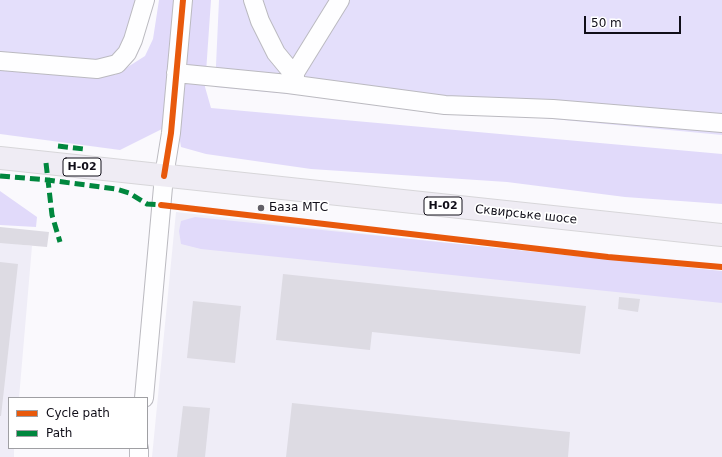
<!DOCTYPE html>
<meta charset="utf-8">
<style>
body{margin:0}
#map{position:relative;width:722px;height:457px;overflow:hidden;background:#faf9fd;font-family:"DejaVu Sans",sans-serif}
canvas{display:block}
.legend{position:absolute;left:8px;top:397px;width:140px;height:52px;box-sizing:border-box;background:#fff;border:1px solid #9f9fa3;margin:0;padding:5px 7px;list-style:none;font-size:12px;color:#100e18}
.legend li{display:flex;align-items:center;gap:8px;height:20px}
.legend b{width:20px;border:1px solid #9f9fa3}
.scale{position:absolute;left:584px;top:16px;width:97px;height:18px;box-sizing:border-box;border:2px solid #100e18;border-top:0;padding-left:5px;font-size:12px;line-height:14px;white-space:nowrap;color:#100e18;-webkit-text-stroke:3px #fff;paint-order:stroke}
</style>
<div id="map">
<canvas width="722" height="457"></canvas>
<ul class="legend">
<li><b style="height:5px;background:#e8590c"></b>Cycle path</li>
<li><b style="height:5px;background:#00873e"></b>Path</li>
</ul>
<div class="scale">50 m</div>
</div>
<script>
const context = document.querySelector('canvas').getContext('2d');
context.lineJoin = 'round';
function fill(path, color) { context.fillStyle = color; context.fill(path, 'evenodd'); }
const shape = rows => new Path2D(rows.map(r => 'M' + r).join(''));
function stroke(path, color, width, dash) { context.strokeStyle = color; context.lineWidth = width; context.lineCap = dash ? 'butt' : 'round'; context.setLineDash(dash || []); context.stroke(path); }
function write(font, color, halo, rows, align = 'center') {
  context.font = font + ' "DejaVu Sans",sans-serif'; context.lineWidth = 3.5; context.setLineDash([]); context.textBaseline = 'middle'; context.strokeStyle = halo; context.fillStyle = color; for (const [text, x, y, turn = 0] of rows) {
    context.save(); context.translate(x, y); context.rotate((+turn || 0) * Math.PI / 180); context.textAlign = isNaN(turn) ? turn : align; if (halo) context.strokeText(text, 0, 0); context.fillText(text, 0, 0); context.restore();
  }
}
fill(shape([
 [176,212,722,274,722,457,152,457],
 [0,242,32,246,19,398,9,398,9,448,14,448,14,457,0,457]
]), '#efedf7');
fill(shape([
 [0,0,141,0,121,52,89,64,0,56],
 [219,0,722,0,722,135,215,87]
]), '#e4dffb');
fill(shape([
 [159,0,181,0,166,127,120,150,0,134,0,67,115,75,145,56,153,39],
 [191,0,211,0,205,87,211,108,722,154,722,204,625,197,507,182,311,169,206,154,181,147,178,129],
 [0,191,37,217,36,227,0,225],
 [195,217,722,271,722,303,201,249,181,244,179,231,181,221]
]), '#e1dafa');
fill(shape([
 [0,227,49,232,47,247,0,243],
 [0,262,18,264,1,416,0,416],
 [283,274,586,306,580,354,372,332,370,350,276,340],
 [619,297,640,299,638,312,618,309],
 [193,301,241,306,235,363,187,358],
 [292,403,570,432,568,457,286,457],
 [183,406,210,408,205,457,177,457]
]), '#dddbe3');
const minor = shape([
 [253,0,260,21,276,53,295,76],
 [0,61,97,69,117,64,127,53,133,40,145,0],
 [176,73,288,84,445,105,553,109,722,123],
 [288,84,340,0],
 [144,398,164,176,171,133,183,0],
 [139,457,139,448]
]);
const major = shape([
 [0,158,722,235]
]);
stroke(minor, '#bbbac0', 20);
stroke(major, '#d7d6d9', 24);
stroke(minor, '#fefeff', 18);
stroke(major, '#efecf4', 22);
stroke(shape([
 [58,146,84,149],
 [46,163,52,215,60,242],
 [0,176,48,180,116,189,129,193,147,204,161,205]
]), '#00873e', 5, [10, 5]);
stroke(shape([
 [164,176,171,133,183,0],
 [161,205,608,257,722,267]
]), '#e8590c', 6);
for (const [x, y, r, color] of [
 [261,208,4,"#626068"]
]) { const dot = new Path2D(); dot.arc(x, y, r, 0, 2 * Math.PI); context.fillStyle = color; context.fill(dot); stroke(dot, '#fff', 1.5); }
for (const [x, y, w] of [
 [82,167,38],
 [443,206,38]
]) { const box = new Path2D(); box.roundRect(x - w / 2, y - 9, w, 18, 3); context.fillStyle = '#fff'; context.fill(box); stroke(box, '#100e18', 1); }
write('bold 11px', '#100e18', null, [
 ["Н-02",82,167],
 ["Н-02",443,206]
]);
write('12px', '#100e18', '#fff', [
 ["База МТС",269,208]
], 'left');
write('12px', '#100e18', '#fff', [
 ["Сквирське шосе",526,215,6]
]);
</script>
